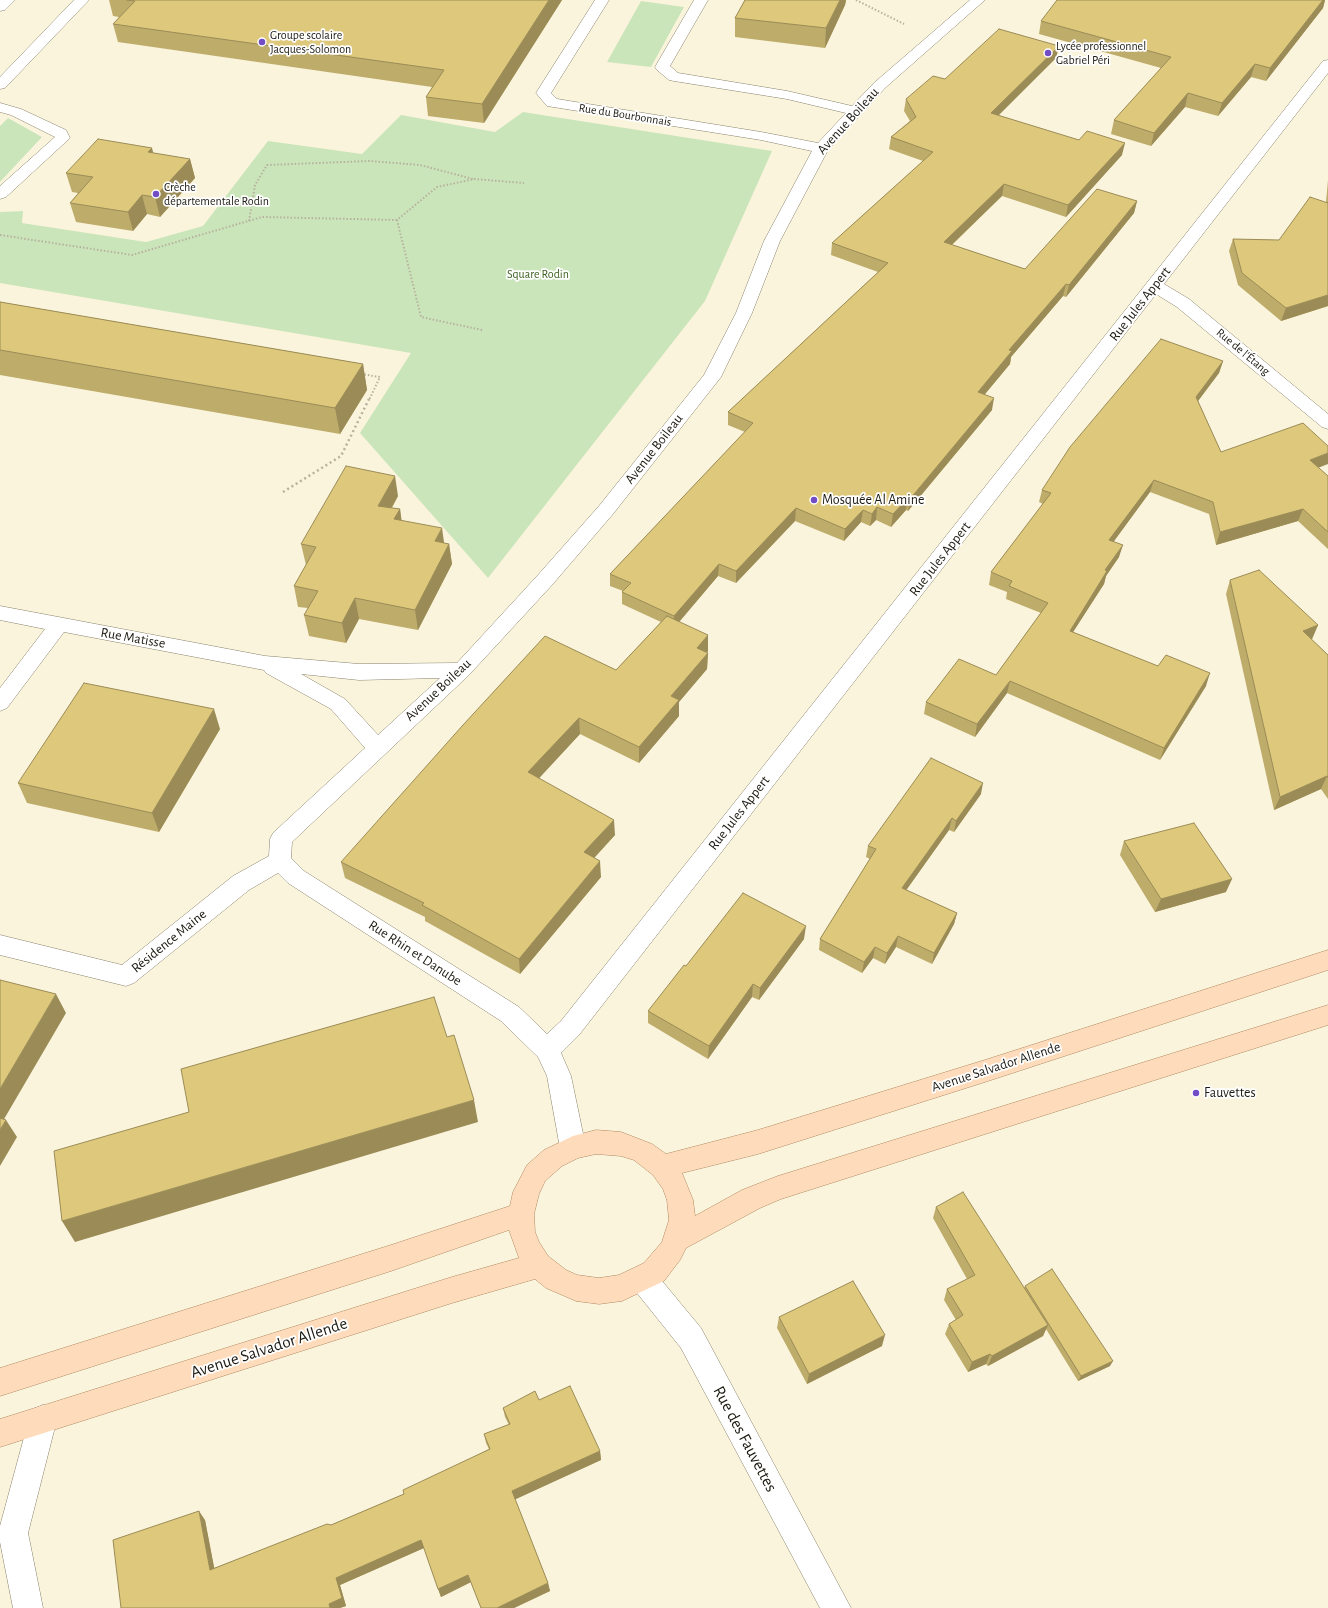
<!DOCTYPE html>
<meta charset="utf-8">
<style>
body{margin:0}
canvas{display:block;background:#fbf4dc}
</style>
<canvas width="1328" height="1608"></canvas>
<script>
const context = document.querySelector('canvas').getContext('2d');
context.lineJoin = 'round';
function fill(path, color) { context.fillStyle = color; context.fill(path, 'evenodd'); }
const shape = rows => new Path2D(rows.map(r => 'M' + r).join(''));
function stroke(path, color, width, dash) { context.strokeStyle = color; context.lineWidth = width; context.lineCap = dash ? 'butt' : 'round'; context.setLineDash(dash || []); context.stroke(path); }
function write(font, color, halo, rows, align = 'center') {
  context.font = font + ' "Alegreya Sans",sans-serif'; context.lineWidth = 3.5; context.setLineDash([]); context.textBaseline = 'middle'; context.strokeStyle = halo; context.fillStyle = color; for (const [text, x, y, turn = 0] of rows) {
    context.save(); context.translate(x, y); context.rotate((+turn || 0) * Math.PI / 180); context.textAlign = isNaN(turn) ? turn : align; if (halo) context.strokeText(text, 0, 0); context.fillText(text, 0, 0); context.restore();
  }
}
fill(shape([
 [641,1,684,7,651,67,607,62],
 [523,112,772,151,705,301,488,578,360,433,411,353,0,283,0,212,23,211,22,223,146,242,203,226,268,141,362,154,401,115,495,132],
 [8,118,42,137,0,182,0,126]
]), '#cbe5bb');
const minor = shape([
 [0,0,15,0,5,10,0,11,0,0],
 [74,0,89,0,5,88,0,89,0,77,74,0],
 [595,0,609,0,551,93,557,99,761,132,818,143,846,113,787,99,674,81,669,80,657,70,655,67,694,0,708,0,670,66,678,73,787,91,852,106,875,82,970,0,985,0,885,88,828,150,780,241,752,313,721,377,613,514,552,585,469,675,292,842,291,858,304,871,519,1007,547,1034,561,1021,1323,61,1328,60,1328,73,1164,284,1189,299,1328,414,1328,429,1322,427,1177,307,1156,294,579,1035,561,1053,571,1076,586,1148,582,1156,573,1160,564,1156,560,1148,547,1076,538,1057,501,1021,288,883,278,873,249,890,134,983,126,986,0,955,0,935,122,965,233,876,269,856,270,839,273,833,365,748,331,709,266,673,264,670,64,632,7,708,0,711,0,688,45,629,0,620,0,606,265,656,359,664,457,663,538,575,599,506,704,375,736,313,764,241,812,151,761,140,547,106,536,93,595,0],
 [301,674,359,680,440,678,378,735,345,699,301,674],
 [0,103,21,109,66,130,70,138,6,197,0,199,0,186,55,137,11,115,0,112,0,103],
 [643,1266,653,1270,701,1328,851,1608,820,1608,681,1348,633,1288,630,1279,633,1270,643,1266],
 [43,1405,53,1409,57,1419,28,1533,43,1608,13,1608,0,1542,0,1526,29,1419,33,1409,43,1405]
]);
const major = shape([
 [1328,950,1328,970,985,1082,758,1154,682,1173,693,1200,695,1216,742,1190,778,1176,1328,1005,1328,1025,781,1199,760,1208,686,1248,680,1260,664,1281,622,1301,599,1304,576,1301,546,1288,535,1279,452,1303,0,1447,0,1419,452,1277,519,1258,509,1230,391,1271,0,1396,0,1368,391,1245,510,1206,513,1192,527,1165,544,1150,573,1136,596,1130,621,1132,652,1144,666,1154,758,1130,985,1060,1328,950],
 [596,1154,621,1156,634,1160,653,1175,663,1189,667,1200,669,1220,662,1242,644,1263,619,1275,599,1278,577,1275,566,1270,548,1256,539,1242,535,1232,534,1214,539,1194,545,1181,562,1166,578,1158,596,1154]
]);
stroke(minor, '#88826d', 1);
stroke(major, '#af8962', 1);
stroke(shape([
 [856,0,904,24],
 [249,221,255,185,267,165,370,161,420,165,473,179],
 [0,235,132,255,262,217,397,220],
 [482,330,421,317,397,220,437,187,474,179,524,183],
 [361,374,380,377,369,400]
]), '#b6b19e', 2, [1.5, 2]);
stroke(shape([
 [283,492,341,456,369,399]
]), '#b6b19e', 2.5, [2, 3]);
fill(minor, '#fff');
fill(major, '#fedcbb');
fill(shape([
 [109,0,562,0,484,123,428,116,426,97,432,87,118,42,113,24,119,17,113,16],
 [745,0,846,0,845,5,825,48,735,37,735,18],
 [1325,0,1323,8,1266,81,1251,77,1218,116,1185,107,1151,146,1111,134,1114,120,1161,68,1039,34,1041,21],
 [1059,46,1056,58,998,115,1122,155,1066,217,1002,196,952,245,1025,269,1137,201,1134,213,1066,297,1063,296,1011,357,1010,364,984,395,992,410,908,511,906,510,891,527,876,520,870,526,861,522,844,541,795,521,736,583,718,576,679,622,708,651,707,652,708,653,707,669,679,702,679,716,639,763,580,734,539,778,615,835,594,858,601,877,520,974,425,921,425,917,345,878,341,862,616,670,661,622,622,604,622,592,623,591,610,586,610,574,745,432,728,425,728,412,878,272,831,255,832,243,923,161,889,149,891,137,910,121,904,111,906,99,945,79],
 [153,153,190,159,195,178,160,217,147,214,133,231,76,222,70,203,78,193,72,192,66,173],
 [1328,180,1328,306,1281,321,1238,285,1229,251,1233,239,1279,240,1326,202],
 [0,302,363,364,367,390,340,434,0,375],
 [1223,361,1219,373,1198,401,1221,452,1319,468,1328,476,1328,549,1298,521,1216,545,1209,514,1150,492,1114,541,1119,557,1106,576,1104,584,1073,632,1206,686,1160,760,1007,693,975,737,924,714,926,702,996,675,1041,613,1006,599,1007,592,989,585,991,572,1043,504,1039,502,1042,490],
 [398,496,392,508,400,509,401,520,444,543,449,544,452,564,418,630,359,619,346,643,309,636,304,615,308,608,298,607,294,586,306,565,301,544],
 [1230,580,1318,625,1312,639,1311,639,1328,655,1328,799,1321,789,1274,810,1226,594],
 [220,729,159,832,27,803,18,783],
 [981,794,954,832,949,830,906,890,957,913,954,924,932,964,896,947,885,964,873,958,862,973,819,950,820,939,870,859,866,857,868,846],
 [1124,841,1226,892,1155,912,1120,855],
 [804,939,759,1000,752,997,708,1059,648,1023,648,1011,686,966],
 [936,1207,1024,1288,1025,1286,1110,1366,1078,1381,1046,1329,1043,1336,988,1366,986,1364,968,1372,945,1334,949,1324,956,1320,944,1300,947,1289,967,1279,933,1218],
 [779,1317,882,1346,807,1384,777,1328],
 [539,1400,600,1451,601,1460,515,1499,548,1583,550,1591,514,1608,481,1608,471,1582,441,1597,424,1548,340,1585,346,1606,340,1608,121,1608,205,1520,214,1568,331,1525,404,1494,489,1449,486,1443,484,1434,509,1425,505,1417,503,1408]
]), '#beac6b');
fill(shape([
 [549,0,562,0,484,123,482,104],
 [840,0,846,0,845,5,825,48,826,28],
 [1323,0,1325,0,1323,8,1266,81,1270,68],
 [1059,46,1056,58,989,125,991,113],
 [1255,64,1251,77,1218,116,1222,103],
 [1188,93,1185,107,1151,146,1154,133],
 [1125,143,1122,155,1066,217,1068,205],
 [152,148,157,167,148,152],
 [190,159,195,178,160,217,155,197],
 [1004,184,1002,196,942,254,944,242],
 [142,195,147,214,133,231,128,212],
 [1137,201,1134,213,1066,297,1069,285],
 [1066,284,1063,296,1011,357,1010,364,976,405,978,392,1009,350],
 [1328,295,1328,306,1281,321,1286,308],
 [1223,361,1219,373,1192,409,1196,397],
 [363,364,367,390,340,434,335,408],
 [994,398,992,410,908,511,910,499],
 [1328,453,1328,464,1305,473,1310,460],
 [395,476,398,496,381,526,378,506],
 [1154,480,1150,492,1106,552,1109,540],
 [908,498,906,510,891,527,893,514],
 [877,507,876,520,870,526,872,514],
 [796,508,795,521,736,583,736,571],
 [400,509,403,530,394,519],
 [1303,509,1298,521,1216,545,1220,532],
 [863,510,861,522,844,541,845,529],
 [442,528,445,549,435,541],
 [449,544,452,564,418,630,415,610],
 [1123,545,1119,557,1106,576,1104,584,1066,643,1070,631,1105,570],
 [719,564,718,576,674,628,674,616],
 [355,598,359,619,346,643,342,623],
 [1318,625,1312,639,1298,644,1303,631],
 [708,635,708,651,696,664,697,648],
 [708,653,707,669,679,702,679,716,639,763,639,747,671,696],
 [1210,673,1206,686,1160,760,1164,748],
 [1010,681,1007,693,975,737,977,724],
 [214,709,220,729,159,832,152,813],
 [579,718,580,734,530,788,528,772],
 [1327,776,1321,789,1274,810,1280,797],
 [983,783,981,794,954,832,956,821],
 [952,818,949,830,900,899,902,888],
 [614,820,615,835,585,868,584,852],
 [600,861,601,877,520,974,519,959],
 [1232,879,1226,892,1155,912,1161,899],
 [957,913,954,924,932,964,934,953],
 [806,926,804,939,759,1000,760,988],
 [898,936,896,947,885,964,887,953],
 [875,947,873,958,862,973,864,962],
 [753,984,752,997,708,1059,709,1046],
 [56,994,66,1013,0,1126,0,1089],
 [474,1100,478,1122,75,1242,62,1221],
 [6,1120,17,1137,0,1166,0,1130],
 [1048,1325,1043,1336,988,1366,992,1356],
 [885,1335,882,1346,807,1384,809,1374],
 [990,1354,986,1364,968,1372,972,1362],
 [1113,1361,1110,1366,1078,1381,1081,1376],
 [600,1451,601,1460,514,1500,512,1491],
 [199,1511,205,1520,216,1577,210,1570],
 [421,1540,424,1548,340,1585,346,1606,340,1608,330,1608,329,1604,336,1578],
 [468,1575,471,1582,441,1597,438,1589],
 [548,1583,550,1591,514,1608,497,1608]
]), '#9b8c57');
const building = shape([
 [127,0,549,0,482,104,426,97,444,70,113,24,135,1,127,0],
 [745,0,840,0,826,28,735,18,745,0],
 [1057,0,1323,0,1270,68,1255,64,1222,103,1188,93,1154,133,1114,120,1171,57,1041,21,1057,0],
 [999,29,1059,46,991,113,1079,140,1087,131,1125,143,1068,205,1004,184,944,242,1025,269,1097,189,1137,201,1069,285,1066,284,1009,350,1012,351,978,392,994,398,910,499,908,498,893,514,877,507,872,514,863,510,845,529,796,508,736,571,719,564,674,616,622,592,631,583,610,574,753,423,728,412,888,263,832,243,933,152,891,137,916,117,906,99,933,76,945,79,999,29],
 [98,139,152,148,148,152,190,159,155,197,142,195,128,212,70,203,93,177,66,173,98,139],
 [1310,197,1328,203,1328,295,1286,308,1242,273,1233,239,1279,240,1310,197],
 [0,302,363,364,335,408,0,350,0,302],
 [1161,339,1223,361,1196,397,1221,452,1303,423,1328,446,1328,453,1310,460,1328,476,1328,532,1303,509,1220,532,1213,502,1154,480,1109,540,1123,545,1105,570,1107,571,1070,631,1158,666,1166,655,1210,673,1164,748,1010,681,977,724,926,702,959,659,996,675,1048,603,1009,586,1012,581,991,572,1051,493,1042,490,1070,447,1161,339],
 [346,466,395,476,378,506,400,509,394,519,442,528,435,541,449,544,415,610,355,598,342,623,304,615,318,591,294,586,316,547,301,544,346,466],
 [1259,570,1318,625,1303,631,1328,655,1328,778,1327,776,1280,797,1230,580,1259,570],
 [667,616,708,635,697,648,708,653,671,696,679,700,639,747,579,718,528,772,614,820,584,852,600,861,519,959,422,905,424,903,341,862,463,725,545,636,616,670,667,616],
 [84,683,214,709,152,813,18,783,84,683],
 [931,758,983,783,956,821,952,818,902,888,957,913,934,953,898,936,887,953,875,947,864,962,820,939,876,849,868,846,931,758],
 [1194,823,1232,879,1161,899,1124,841,1194,823],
 [743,893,806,926,760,988,753,984,709,1046,648,1011,684,965,686,966,743,893],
 [0,980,56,994,0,1089,0,980],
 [434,997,447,1037,454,1035,474,1100,62,1221,54,1151,189,1112,181,1069,434,997],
 [0,1118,6,1120,0,1130,0,1118],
 [963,1192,1048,1325,992,1356,990,1354,972,1362,949,1324,963,1315,947,1289,975,1275,936,1207,963,1192],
 [1052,1269,1113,1361,1081,1376,1025,1286,1052,1269],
 [853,1281,885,1335,809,1374,779,1317,853,1281],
 [570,1386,600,1451,512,1491,548,1583,497,1608,481,1608,468,1575,438,1589,421,1540,336,1578,342,1598,329,1604,330,1608,121,1608,113,1540,199,1511,210,1570,327,1524,331,1525,404,1494,403,1490,490,1449,484,1434,510,1424,503,1408,535,1391,539,1400,570,1386]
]);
fill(building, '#ddc87c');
stroke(building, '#9b8c57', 1);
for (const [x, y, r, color] of [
 [262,42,4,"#714cc5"],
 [1048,53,4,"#714cc5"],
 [156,194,4,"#714cc5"],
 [814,500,4,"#714cc5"],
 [1196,1093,4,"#714cc5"]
]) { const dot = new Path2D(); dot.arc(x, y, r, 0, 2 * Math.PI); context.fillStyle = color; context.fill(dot); stroke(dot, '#fff', 1.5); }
write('12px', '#1c1a11', '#fff', [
 ["Groupe scolaire",270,35],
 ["Jacques-Solomon",270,49],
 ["Lycée professionnel",1056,46],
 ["Gabriel Péri",1056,60],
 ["Crèche",164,187],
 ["départementale Rodin",164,201]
], 'left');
write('12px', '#1c1a11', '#fff', [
 ["Rue du Bourbonnais",625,115,9],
 ["Rue de l'Étang",1243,352,40]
]);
write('12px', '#3a5f1c', '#fff', [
 ["Square Rodin",538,274]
]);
write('14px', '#1c1a11', '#fff', [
 ["Avenue Boileau",848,121,-48],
 ["Rue Jules Appert",1140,304,-52],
 ["Avenue Boileau",654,449,-52],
 ["Rue Jules Appert",940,559,-52],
 ["Rue Matisse",133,638,10],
 ["Avenue Boileau",438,690,-43],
 ["Rue Jules Appert",739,813,-52],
 ["Résidence Maine",169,941,-39],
 ["Rue Rhin et Danube",415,953,33],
 ["Avenue Salvador Allende",996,1067,-18]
]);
write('14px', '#1c1a11', '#fff', [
 ["Mosquée Al Amine",822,500],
 ["Fauvettes",1204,1093]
], 'left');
write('17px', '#1c1a11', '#fff', [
 ["Avenue Salvador Allende",269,1348,-18],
 ["Rue des Fauvettes",745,1439,62]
]);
</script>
